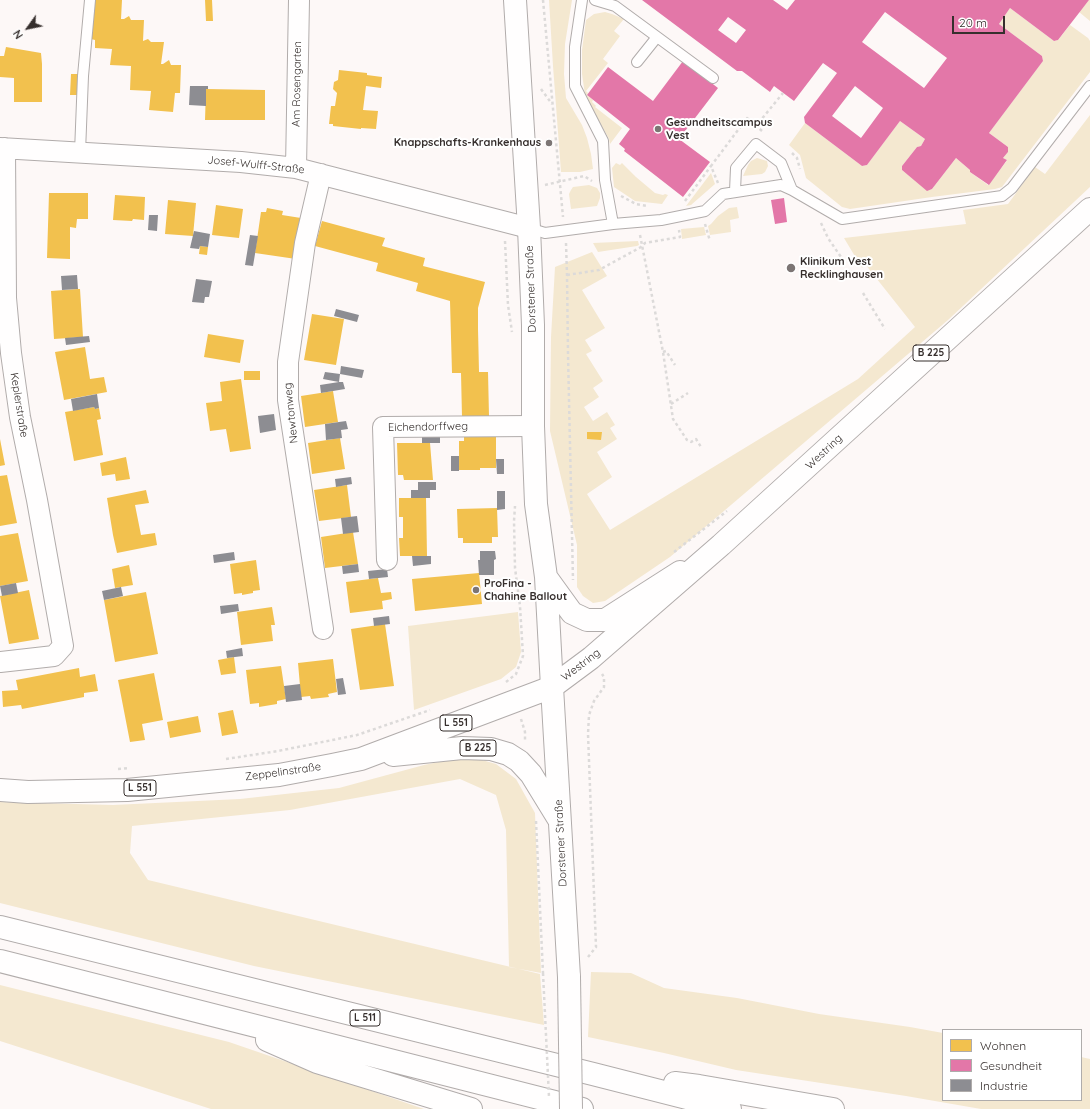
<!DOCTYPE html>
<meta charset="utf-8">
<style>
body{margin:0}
#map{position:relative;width:1090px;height:1109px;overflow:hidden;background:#fdf8f7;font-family:Quicksand,sans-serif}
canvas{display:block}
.legend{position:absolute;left:942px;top:1029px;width:140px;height:72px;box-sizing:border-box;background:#fff;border:1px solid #afacab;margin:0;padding:5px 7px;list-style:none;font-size:12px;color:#362f2d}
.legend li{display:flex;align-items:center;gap:8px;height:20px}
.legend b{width:20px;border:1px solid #afacab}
.north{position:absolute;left:8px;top:8px;width:40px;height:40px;-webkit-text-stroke:3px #fff;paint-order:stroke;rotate:237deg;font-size:11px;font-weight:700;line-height:16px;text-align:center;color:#362f2d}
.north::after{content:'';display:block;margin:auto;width:14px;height:18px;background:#362f2d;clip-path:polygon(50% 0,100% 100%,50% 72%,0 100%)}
.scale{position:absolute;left:952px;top:16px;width:53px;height:18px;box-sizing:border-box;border:2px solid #362f2d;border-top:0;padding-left:5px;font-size:12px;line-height:14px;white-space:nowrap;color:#362f2d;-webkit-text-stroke:3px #fff;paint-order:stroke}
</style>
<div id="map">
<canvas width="1090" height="1109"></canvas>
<ul class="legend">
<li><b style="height:11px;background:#f2c14e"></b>Wohnen</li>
<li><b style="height:11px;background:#e377a8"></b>Gesundheit</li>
<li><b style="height:11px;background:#8d8d92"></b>Industrie</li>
</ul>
<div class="north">N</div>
<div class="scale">20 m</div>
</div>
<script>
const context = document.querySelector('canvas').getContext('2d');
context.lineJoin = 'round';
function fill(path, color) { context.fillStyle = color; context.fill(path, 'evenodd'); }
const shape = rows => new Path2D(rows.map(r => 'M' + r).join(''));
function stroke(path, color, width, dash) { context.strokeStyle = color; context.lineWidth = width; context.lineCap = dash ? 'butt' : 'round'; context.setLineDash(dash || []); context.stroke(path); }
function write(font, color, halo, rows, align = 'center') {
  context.font = font + ' Quicksand,sans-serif'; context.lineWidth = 4; context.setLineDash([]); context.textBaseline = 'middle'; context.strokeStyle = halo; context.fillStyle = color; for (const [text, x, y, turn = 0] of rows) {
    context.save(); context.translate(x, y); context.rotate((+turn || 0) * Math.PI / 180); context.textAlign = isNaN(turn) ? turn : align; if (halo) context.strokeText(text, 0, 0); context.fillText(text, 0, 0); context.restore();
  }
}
fill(shape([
 [549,0,572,0,565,44,564,74,566,98,582,125,587,138,591,154,593,169,580,172,561,172,553,66],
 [1089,0,1090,0,1090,21,1079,12],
 [1010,8,1054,41,1058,40,1070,25,1088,38,1090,41,1090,72,1002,187,995,189,932,197,850,209,842,207,806,178,800,155,789,145,805,123,862,166,867,165,900,121,925,139,921,146,917,147,902,166,902,170,927,190,932,189,956,158,970,170,970,172,988,185,1006,162,1007,160,1003,158,1008,152,1008,147,989,133,1043,61,1042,56,999,24],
 [605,12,612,14,624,19,614,31,620,36,603,59,608,63,586,91,588,93,587,95,593,100,592,102,596,106,595,107,622,128,610,144,609,139,585,95,582,74,582,50,586,20,594,14],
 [1090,115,1090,187,948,320,670,557,605,601,593,603,583,596,577,587,577,545,550,431,551,337,555,267,592,252,607,276,582,290,605,328,585,340,592,351,586,354,603,381,593,388,599,397,584,407,593,421,607,412,615,425,610,428,617,439,597,452,612,477,587,494,610,530,858,379,915,327,865,264,862,268,844,238,966,224,963,210,1008,204,1035,167,1045,174],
 [757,158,767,161,768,166,765,172,762,174,743,176,748,165,751,161],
 [616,163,620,165,622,163,636,177,655,193,663,195,665,194,668,195,662,204,635,201,614,187,612,168],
 [711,173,715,184,691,205,686,206],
 [589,185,597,188,600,193,600,198,597,206,571,209,569,194,571,190,573,187],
 [737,207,739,218,730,220,731,232,710,235,708,226,711,224,718,216,729,208],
 [704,227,706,235,682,239,681,229],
 [638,241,639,245,637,246,598,252,593,243],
 [518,612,521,652,516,667,501,679,414,710,408,626],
 [468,756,496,764,516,779,535,813,541,973,509,967,506,830,496,795,460,779,290,810,132,826,130,853,148,880,540,974,544,1025,254,966,0,903,0,802,113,805,240,799,339,788,424,765],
 [591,972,631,973,664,988,737,998,819,1014,910,1027,943,1033,943,1100,1081,1100,1081,1057,1090,1059,1090,1109,981,1109,906,1096,736,1070,664,1053,588,1037],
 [0,985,229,1042,424,1109,211,1109,0,1041]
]), '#f4e8d0');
fill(shape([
 [93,0,122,0,121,19,124,19,129,16,131,20,144,20,143,41,148,39,151,42,164,42,161,64,163,64,169,60,171,65,181,65,180,93,175,93,173,112,149,110,151,91,130,90,131,66,110,65,112,49,95,48,95,40,91,39],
 [205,0,212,0,213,21,206,21],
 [6,47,41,53,42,64,42,102,14,102,14,78,0,77,0,56,4,56],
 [339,70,367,73,367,75,382,77,381,88,366,86,363,110,378,111,376,129,361,128,361,129,333,126,333,124,329,124,331,106,335,106,337,93,333,89,334,82,338,80],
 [71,74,81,74,80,95,70,95],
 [206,89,265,90,265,120,205,120],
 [49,193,88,193,88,219,77,219,76,228,70,227,70,259,47,258],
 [115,195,145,197,144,220,133,219,132,221,113,220],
 [168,200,196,203,193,236,165,234],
 [216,205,243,209,239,238,212,235],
 [267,208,283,211,282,215,301,218,296,259,255,253,261,212,266,212],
 [322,221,385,238,382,246,425,258,423,266,485,282,478,308,478,329,479,372,488,372,489,416,462,417,461,373,452,373,450,301,416,291,418,283,376,271,378,263,315,246],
 [200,246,208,247,207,255,199,254],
 [78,289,80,289,83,337,54,339,51,291],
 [312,314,344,319,336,365,304,360],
 [208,334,244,340,240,363,204,357],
 [85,347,90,379,104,377,107,392,64,400,55,352],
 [244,371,260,371,260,380,244,380],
 [241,379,251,449,230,452,226,429,210,431,206,403,222,401,220,382],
 [333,391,338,422,305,427,301,396],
 [94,407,95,409,99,408,101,419,97,420,103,455,74,461,65,412],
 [587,432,602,432,601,440,587,439],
 [464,435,496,435,496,468,480,468,480,470,459,470,459,441,464,441],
 [340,438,345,469,312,474,308,443],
 [0,439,5,465,0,466],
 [397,443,430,443,433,480,404,480,403,475,398,475],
 [126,457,130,479,116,481,115,474,102,476,100,463],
 [7,475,17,523,0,526,0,476],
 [347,485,351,517,319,521,314,490],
 [146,490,149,503,135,505,141,535,155,533,157,545,117,553,113,535,107,498],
 [399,498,426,498,427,556,400,556,399,538,403,538,403,517,399,517],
 [497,508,498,537,492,537,492,543,463,543,463,538,458,538,457,509],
 [353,532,358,564,325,568,321,537],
 [18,533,28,581,0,586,0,536],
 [256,560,260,590,253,591,253,593,242,595,242,593,234,594,230,564],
 [129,565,133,585,115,588,112,569],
 [479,573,482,604,415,611,412,579],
 [378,578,381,593,391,592,392,599,382,601,383,609,350,613,346,582],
 [29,590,39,639,9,644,0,596],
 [146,592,158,654,115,662,104,600],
 [272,607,275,625,271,625,273,641,241,645,237,612],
 [385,624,394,686,360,690,351,629],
 [234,657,236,673,221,675,218,660],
 [333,659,337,692,328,694,329,697,311,699,310,696,301,697,298,663],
 [281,666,286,699,277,701,277,704,259,707,259,703,250,704,246,670],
 [79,668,80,677,95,674,98,691,84,693,84,697,22,709,21,705,3,707,2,691,18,690,16,680],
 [154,673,163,720,142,724,145,740,130,742,118,680],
 [233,710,238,733,222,736,218,713],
 [198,716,201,732,170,738,167,722]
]), '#f2c14e');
fill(shape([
 [642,0,773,0,787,10,795,0,1089,0,1058,40,1054,41,1010,8,999,24,1042,56,1043,61,989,133,1008,147,1008,152,1003,158,1007,160,989,185,970,172,970,170,956,158,932,189,927,191,902,170,902,166,917,147,921,146,925,139,900,121,867,165,862,166,805,123,804,117,837,73,823,63,794,101,774,86,770,92,742,71,737,71],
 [885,12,947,58,924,88,862,42],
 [728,17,746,30,736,43,718,30],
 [855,86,883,108,861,138,832,116],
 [683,61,718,88,679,139,710,162,683,197,624,151,625,149,619,144,630,129,587,95,608,67,653,101],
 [784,198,787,222,775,224,771,200]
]), '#e377a8');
fill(shape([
 [190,86,208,86,208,89,206,89,206,106,189,105],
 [149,215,158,215,157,231,148,230],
 [194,231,210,234,208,247,200,246,199,249,190,248],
 [250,235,258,236,253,266,245,265],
 [77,275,78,289,62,290,61,276],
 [196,279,212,281,209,297,205,297,204,303,192,302],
 [336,309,359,315,357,322,334,316],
 [89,336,90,342,66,345,65,338],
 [341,366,364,370,362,378,340,374],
 [325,372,340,374,339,382,343,382,345,389,321,393,320,385,339,382,323,379],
 [97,394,99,408,95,409,94,407,73,411,71,399],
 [274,414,276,430,260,433,258,416],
 [346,421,348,429,341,430,342,438,326,440,325,424],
 [422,432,440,432,440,443,422,443],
 [451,456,459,456,459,471,451,471],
 [496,459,504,459,504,474,497,474],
 [351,477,352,484,336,487,335,479],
 [418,482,436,482,436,490,430,490,430,498,411,498,411,490,418,490],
 [497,491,505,491,505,509,497,510],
 [357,516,359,532,343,534,341,518],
 [480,551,495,551,496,559,494,560,494,575,479,575,478,560,480,560],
 [234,552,235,560,214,563,213,555],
 [412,556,431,556,431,564,413,566],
 [358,564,359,572,343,574,342,566],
 [387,569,388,577,369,579,368,571],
 [16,583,18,593,2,596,0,586],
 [121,587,123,596,104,600,102,591],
 [238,604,239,611,221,614,220,606],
 [389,616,390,624,374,626,373,618],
 [242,648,243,656,227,658,226,651],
 [343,678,346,694,338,695,336,679],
 [300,684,302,700,286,702,284,686]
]), '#8d8d92');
const service = shape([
 [582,0,575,47,575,86,603,141,605,180,613,224],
 [595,0,615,6,713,78],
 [637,62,657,37],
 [80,152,83,76,90,0],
 [735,191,736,168,756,144,781,163,792,190],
 [529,228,545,233,613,224,661,220,705,211,723,194,781,185,792,190,842,219,1002,196,1012,188,1090,86]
]);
const minor = shape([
 [0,148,241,162,296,168,529,228],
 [296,168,299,0],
 [321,174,305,243,288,362,288,400,323,629],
 [387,560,383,427,533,426],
 [0,662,54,656,63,646,37,500,20,417,11,353,6,298,5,148]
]);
const secondary = shape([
 [515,0,529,228,533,325,533,426,536,504,546,577,552,687],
 [546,577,572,613,587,620,605,620,680,572]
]);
const primary = shape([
 [552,687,569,977],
 [393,755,462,748,491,749,508,754,519,761,531,774,558,818],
 [0,790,28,792,127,790,279,775,332,765,361,759,552,687,591,658,721,545,1090,209]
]);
const trunk = shape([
 [0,927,593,1074,730,1109],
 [0,961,582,1109],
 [267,1040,317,1062,471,1109],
 [675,1083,699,1086,833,1109]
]);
stroke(service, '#b1acab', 12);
stroke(minor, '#b1acab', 22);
stroke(secondary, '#b1acab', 24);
stroke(primary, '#b1acab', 24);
stroke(trunk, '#b1acab', 24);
stroke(shape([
 [543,0,563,217],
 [541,89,552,104],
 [762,131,756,126,783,93],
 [792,153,797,158,800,169],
 [718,183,711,166,747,118,756,126],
 [545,185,584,176,592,181],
 [621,196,636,204,648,206],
 [685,201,711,166],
 [821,223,828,238,843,260],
 [705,224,710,241],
 [640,235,663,352,673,419,687,440,691,442,696,439,701,447],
 [505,241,508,305,512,332],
 [566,243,567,275,568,354,573,580],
 [567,275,599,270,641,247,645,243,680,237,679,230],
 [863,293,885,329],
 [663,352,666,351,675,365],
 [671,404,688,393],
 [674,552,727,511],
 [506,682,516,674,523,656,520,606,515,568,514,521,515,506],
 [521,719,525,732,525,742],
 [226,759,278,751,357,735,430,710],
 [118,769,129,768],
 [536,821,543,973],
 [588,957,596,947,588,734,589,715,594,701,604,687,604,677,602,674]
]), '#dcdad9', 2.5, [3, 3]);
stroke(service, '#fffefe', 10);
stroke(minor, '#fffefe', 20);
stroke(secondary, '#fffefe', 22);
stroke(primary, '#fffefe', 22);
stroke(trunk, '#fffefe', 22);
const primaryBridge = shape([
 [569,977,571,1109]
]);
stroke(primaryBridge, '#b1acab', 24, []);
stroke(shape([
 [543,973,549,1097]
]), '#dcdad9', 2.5, [3, 3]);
stroke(primaryBridge, '#fffefe', 22);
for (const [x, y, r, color] of [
 [658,129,4,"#7c7574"],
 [549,143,4,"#7c7574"],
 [791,268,5,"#7c7574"],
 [476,590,4,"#7c7574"]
]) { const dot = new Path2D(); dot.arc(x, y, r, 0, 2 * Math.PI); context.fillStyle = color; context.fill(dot); stroke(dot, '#fff', 1.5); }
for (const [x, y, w] of [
 [931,353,36],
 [456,723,32],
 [478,748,36],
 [140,788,32],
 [365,1018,30]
]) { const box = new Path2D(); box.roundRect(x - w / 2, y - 8, w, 16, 3); context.fillStyle = '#fff'; context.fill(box); stroke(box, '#362f2d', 1); }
write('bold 10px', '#362f2d', null, [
 ["B 225",931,353],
 ["L 551",456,723],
 ["B 225",478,748],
 ["L 551",140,788],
 ["L 511",365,1018]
]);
write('11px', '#362f2d', '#fff', [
 ["Am Rosengarten",297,84,-89],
 ["Josef-Wulff-Straße",256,165,6],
 ["Dorstener Straße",531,289,-92],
 ["Keplerstraße",19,405,81],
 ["Newtonweg",291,413,-96],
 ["Eichendorffweg",428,427,-1],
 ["Westring",824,452,-43],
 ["Westring",581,665,-37],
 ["Zeppelinstraße",283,772,-8],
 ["Dorstener Straße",561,843,-93]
]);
write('bold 11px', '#362f2d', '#fff', [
 ["Gesundheitscampus",666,123],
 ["Vest",666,136],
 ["Knappschafts-Krankenhaus",541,143,"right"],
 ["Klinikum Vest",800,262],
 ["Recklinghausen",800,275],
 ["ProFina -",484,584],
 ["Chahine Ballout",484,597]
], 'left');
</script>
